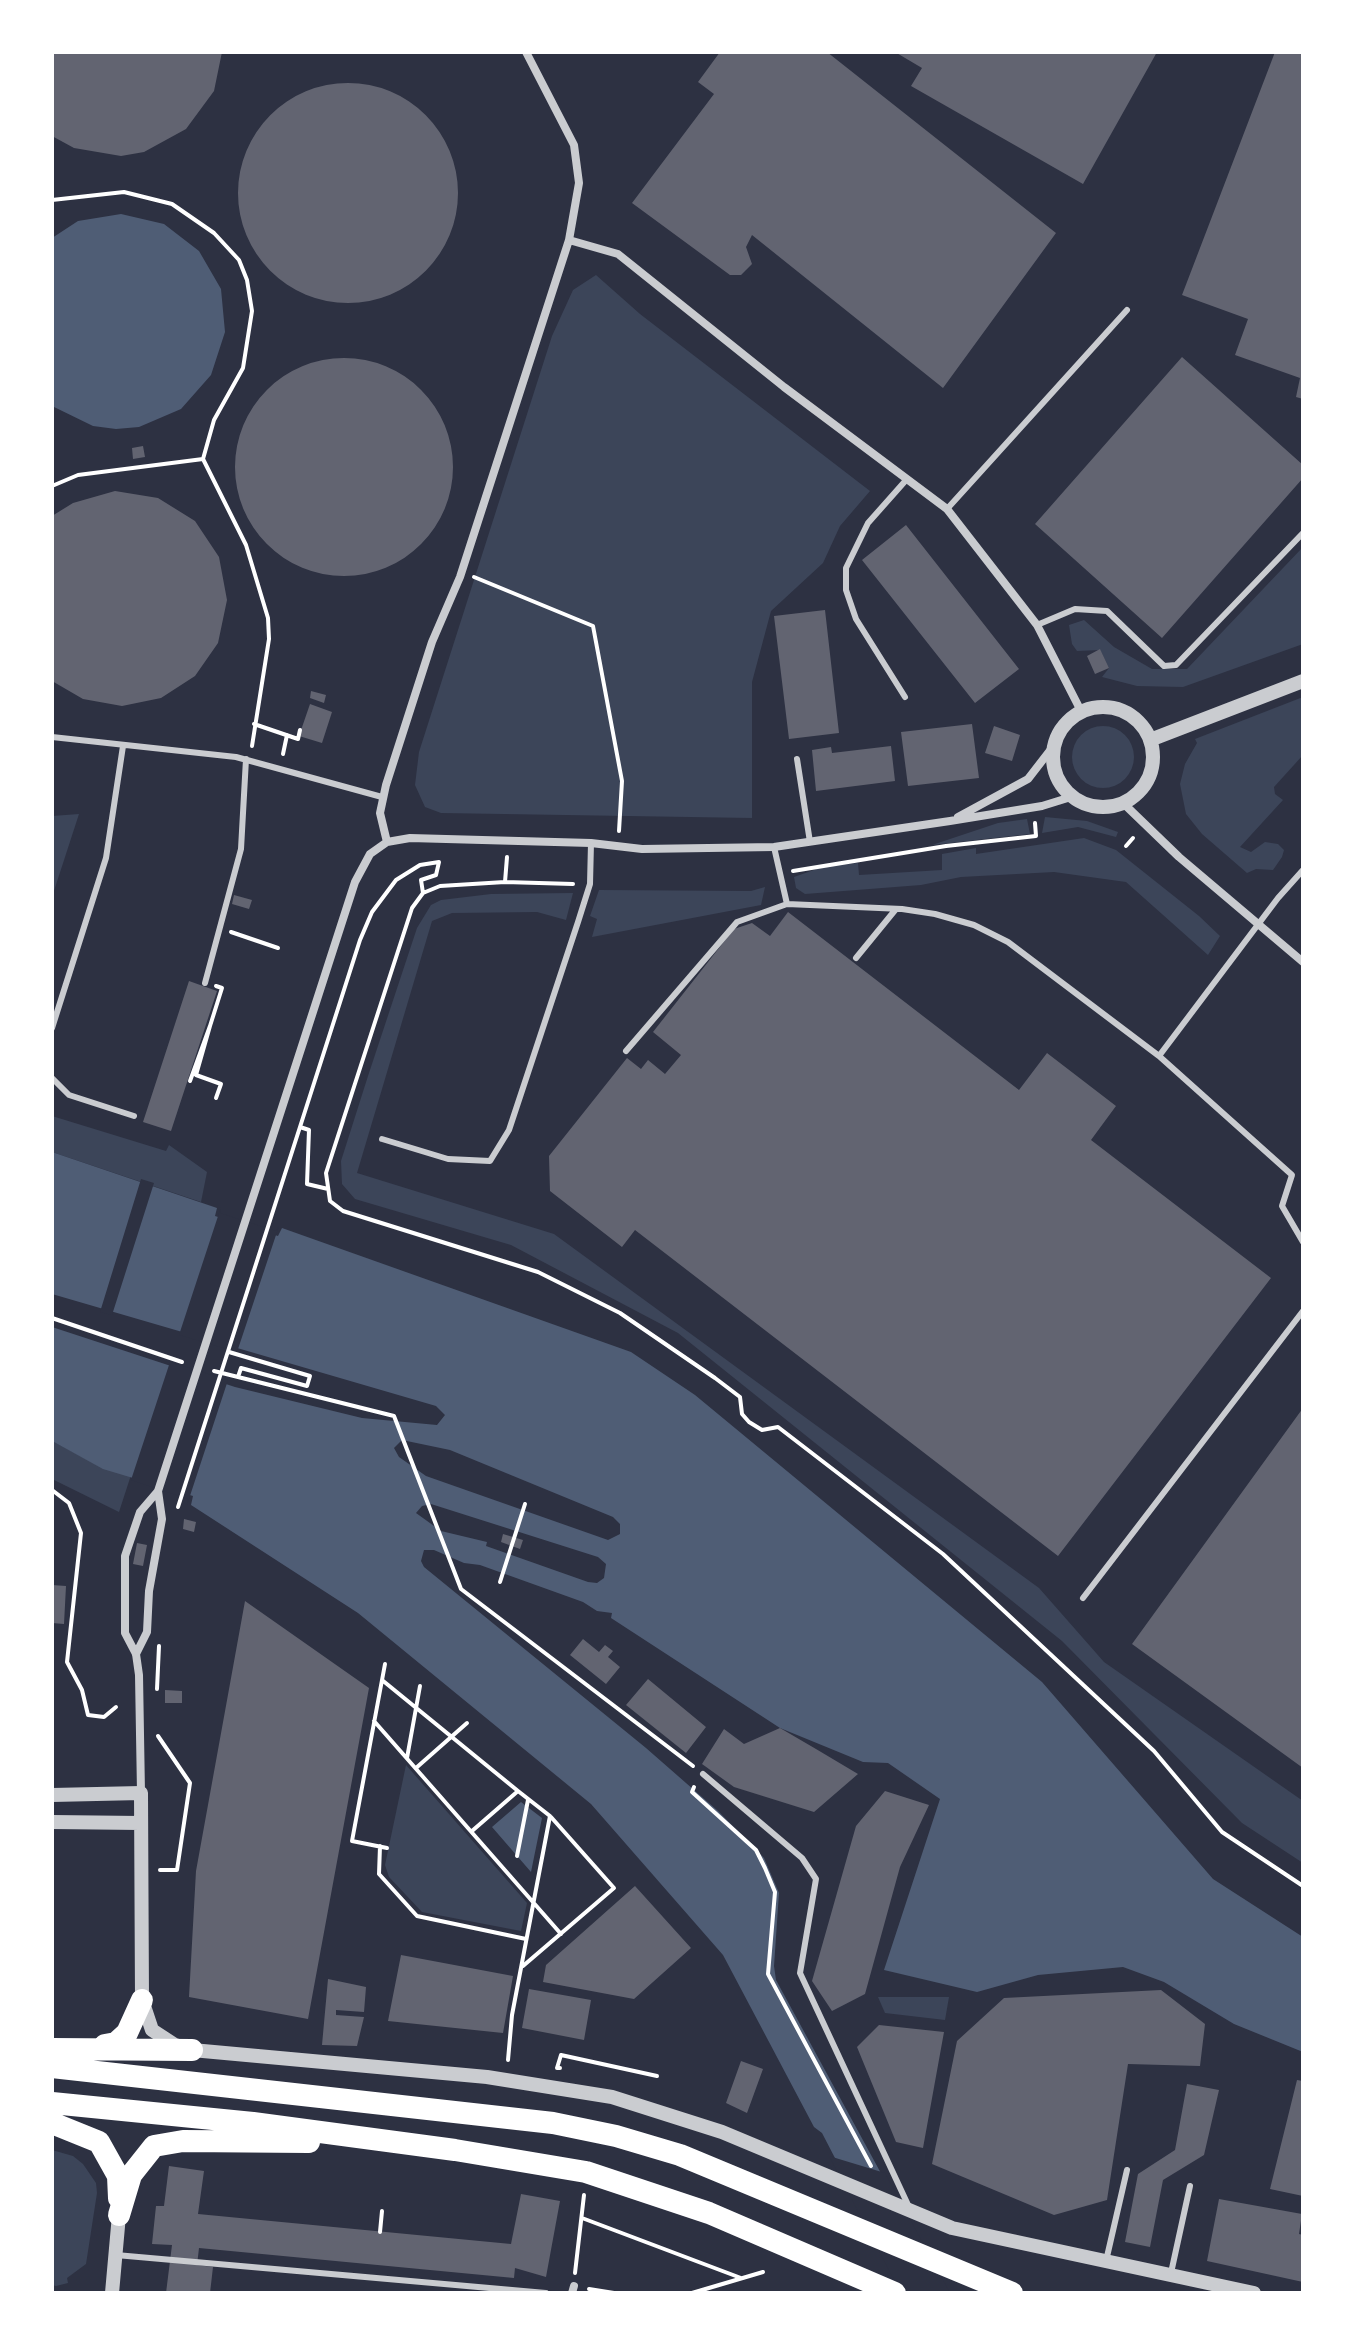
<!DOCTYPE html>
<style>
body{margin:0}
#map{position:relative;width:1355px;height:2345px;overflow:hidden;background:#2d3142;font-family:"Libre Baskerville",serif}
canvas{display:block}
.frame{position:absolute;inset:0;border:54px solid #fff;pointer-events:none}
</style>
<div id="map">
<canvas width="1355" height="2345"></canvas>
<div class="frame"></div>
</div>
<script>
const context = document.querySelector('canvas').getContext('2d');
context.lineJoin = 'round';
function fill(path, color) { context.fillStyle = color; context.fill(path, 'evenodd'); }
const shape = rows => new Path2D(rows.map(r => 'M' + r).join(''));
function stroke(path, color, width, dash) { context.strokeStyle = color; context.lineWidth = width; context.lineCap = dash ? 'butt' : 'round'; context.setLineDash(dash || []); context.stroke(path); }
fill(shape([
 [596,275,640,314,870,491,840,526,823,563,771,611,752,682,752,818,441,813,425,807,415,785,419,752,552,336,573,290],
 [1303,547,1303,644,1183,687,1137,686,1102,677,1109,668,1100,650,1077,651,1072,644,1069,625,1084,620,1114,647,1152,669,1187,669],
 [1303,697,1303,755,1274,787,1275,794,1283,800,1240,847,1251,852,1265,842,1278,844,1284,850,1282,857,1273,870,1256,869,1247,873,1202,834,1186,814,1180,784,1185,764,1197,743,1195,739],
 '1072 757a31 31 0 1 1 62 0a31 31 0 1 1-62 0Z',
 [79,814,52,897,52,816],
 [1045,817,1087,821,1118,832,1116,837,1078,827,1042,833],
 [1027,819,1030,834,932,845,998,823],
 [1084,838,1116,850,1199,916,1220,936,1208,955,1126,882,1054,872,961,877,921,885,805,894,796,888,794,877,828,865,858,863,859,875,942,870,942,854,976,848,976,854],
 [765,887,761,905,592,937,597,919,590,916,599,890,751,891],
 [573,893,566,920,537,912,452,913,432,921,357,1173,554,1234,1039,1588,1104,1662,1303,1801,1303,1863,1242,1823,1062,1641,678,1333,511,1245,355,1199,342,1184,341,1161,368,1076,417,928,431,905,441,900,491,894],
 [52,1116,166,1151,169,1145,207,1172,201,1202,52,1152],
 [52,1441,103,1468,131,1475,119,1512,52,1479],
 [406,1765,527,1903,521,1931,422,1912,389,1877,385,1865],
 [878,1997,949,1997,945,2020,885,2013],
 [52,2150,73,2156,83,2164,96,2183,97,2193,86,2264,67,2278,68,2283,56,2286,52,2285]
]), '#3c4559');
fill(shape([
 [121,214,164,224,199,251,221,289,225,332,211,375,181,409,139,427,116,429,93,426,52,406,52,238,78,221],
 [52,1152,217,1208,215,1216,278,1236,282,1228,631,1352,695,1395,1042,1682,1213,1879,1303,1937,1303,2052,1234,2024,1164,1982,1123,1967,1038,1975,977,1992,884,1970,940,1799,888,1763,863,1762,780,1728,611,1618,612,1613,597,1611,583,1602,480,1565,464,1563,434,1550,424,1550,421,1561,424,1567,646,1748,718,1811,764,1858,779,1893,774,1966,776,1980,946,2293,905,2293,822,2133,814,2127,723,1955,591,1804,358,1613,191,1505,193,1496,103,1469,52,1441,52,1327,235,1387,362,1418,437,1425,445,1415,436,1406,52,1294],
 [402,1440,450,1450,613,1517,620,1524,620,1534,608,1540,426,1476,399,1457,394,1448],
 [431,1504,598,1557,606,1564,604,1578,597,1583,588,1582,486,1546,487,1542,441,1531,416,1513,422,1506],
 [521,1802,542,1818,531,1872,492,1827]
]), '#4f5d75');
fill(shape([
 [141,1179,154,1183,112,1315,100,1312],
 [221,1207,220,1213,276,1231,279,1226,237,1352,179,1335],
 [170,1362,228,1380,187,1505,188,1499,131,1480],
 [829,2156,885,2173,950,2293,901,2293]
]), '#2d3142');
fill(shape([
 [52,52,222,52,214,91,186,129,144,152,121,156,74,148,52,136],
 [720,52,827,52,1056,233,943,388,752,235,746,247,752,264,741,275,730,275,632,203,714,94,698,82],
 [895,52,1157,52,1083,184,911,86,922,68],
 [1275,52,1303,52,1303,399,1296,397,1300,378,1235,355,1248,319,1182,295],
 '238 193a110 110 0 1 1 220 0a110 110 0 1 1-220 0Z',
 [1182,357,1303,465,1303,478,1162,638,1035,524],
 '235 467a109 109 0 1 1 218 0a109 109 0 1 1-218 0Z',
 [143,446,145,457,133,459,132,448],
 [115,491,158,498,195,521,219,557,227,600,218,643,195,676,161,698,122,706,83,699,52,681,52,516,73,503],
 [906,525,1019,669,975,703,862,560],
 [825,610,839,733,789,739,774,616],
 [1100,649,1109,668,1095,674,1087,656],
 [311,691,326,695,324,703,310,698],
 [310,704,332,712,322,743,299,736],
 [972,724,979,778,908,786,901,732],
 [994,726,1020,735,1012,761,985,753],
 [891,746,895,781,816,791,812,750,831,747,832,753],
 [234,895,252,900,249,909,232,904],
 [788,912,1019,1090,1047,1053,1116,1106,1091,1140,1271,1278,1058,1556,635,1230,622,1247,550,1191,549,1156,627,1058,641,1069,648,1060,665,1074,681,1055,653,1032,734,929,752,923,770,936],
 [189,981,217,991,171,1131,143,1122],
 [1303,1408,1303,1768,1132,1644],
 [184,1519,196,1522,194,1532,183,1529],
 [503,1534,523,1540,520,1549,501,1542],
 [137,1543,147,1545,143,1566,133,1564],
 [52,1585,66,1586,64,1624,52,1623],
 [245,1601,369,1688,308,2019,189,1997,196,1871],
 [583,1639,599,1652,605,1645,613,1651,608,1657,620,1667,606,1684,570,1655],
 [648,1679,706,1727,686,1753,626,1705],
 [165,1690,182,1691,182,1703,165,1703],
 [780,1728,816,1749,858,1774,814,1812,734,1787,702,1764,724,1729,744,1744],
 [885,1791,929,1805,900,1867,865,1994,832,2011,812,1981,856,1826],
 [635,1886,691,1948,634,1999,543,1982,546,1965],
 [401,1955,513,1976,503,2033,388,2021],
 [328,1979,366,1987,364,2012,336,2010,336,2015,364,2017,357,2046,322,2045],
 [529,1989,591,2000,584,2040,522,2028],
 [1161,1990,1205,2024,1200,2066,1128,2064,1107,2200,1054,2215,932,2164,957,2041,1004,1998],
 [879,2025,944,2032,923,2148,896,2142,857,2047],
 [741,2061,763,2069,747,2113,726,2103],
 [1297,2080,1303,2081,1303,2196,1270,2189],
 [1187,2084,1219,2090,1204,2155,1163,2180,1150,2247,1125,2242,1138,2174,1175,2150],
 [169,2166,204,2171,198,2214,511,2244,521,2194,560,2201,546,2277,515,2268,514,2278,199,2248,197,2265,213,2267,210,2293,166,2293,172,2245,152,2244,156,2206,164,2206],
 [1219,2199,1302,2214,1299,2234,1303,2235,1303,2282,1207,2261]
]), '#626471');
stroke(shape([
 [52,200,124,192,172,204,214,233,239,260,247,280,252,311,243,368,214,420,203,459,78,475,52,486],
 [203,459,246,545,268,618,269,639,252,746],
 [474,577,593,626,622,781,619,831],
 [254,724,298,739,300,730],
 [283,754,287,735],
 [1126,846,1133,838],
 [793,871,946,846,1036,836,1035,823],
 [505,882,507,857],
 [573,884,505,882,440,886,423,893,412,908,326,1173,330,1201,343,1211,538,1272,620,1313,715,1378,740,1397,742,1414,749,1422,762,1430,778,1427,943,1554,1154,1751,1222,1832,1303,1886],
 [231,932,278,948],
 [210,1026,222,988,216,986],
 [190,1081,210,1026,196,1075,221,1084,216,1098],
 [300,1127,309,1130,307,1184,328,1189],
 [52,1318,182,1362],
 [229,1352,310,1376,307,1386,241,1368,238,1377],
 [214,1371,394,1416,461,1589,693,1766],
 [52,1490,69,1503,81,1533,67,1662,82,1690,88,1715,104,1717,116,1707],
 [178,1507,360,940,372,912,396,880,420,865,439,862,436,875,421,880,423,893],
 [500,1582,525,1504],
 [385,1664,352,1841,387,1848],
 [382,1680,518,1791],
 [157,1689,159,1646],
 [374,1721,561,1934],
 [158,1736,190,1783,177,1870,160,1870],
 [407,1758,420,1686],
 [416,1768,467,1723],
 [694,1787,692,1792,756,1850,765,1868,775,1892,768,1974,871,2166],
 [472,1831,518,1791,550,1816,512,2015,508,2060],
 [380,1846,379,1874,417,1916,526,1939],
 [517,1856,528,1800],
 [523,1966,614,1888,551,1817],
 [560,2068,557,2068,561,2055,657,2076],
 [582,2218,741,2278],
 [380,2232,382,2211],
 [575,2273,584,2195],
 [589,2289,614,2293],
 [692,2293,763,2272]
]), '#fff', 4);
stroke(shape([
 [947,509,1127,310],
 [1037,625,1075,609,1107,611,1164,666,1176,665,1303,533],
 [905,697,856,619,846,590,846,568,868,523,907,479],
 [52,737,236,757,382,797],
 [797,759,810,842],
 [774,847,787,904],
 [856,958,896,909],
 [205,983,241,849,246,759],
 [52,1028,106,858,123,746],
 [626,1051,737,922,787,904,902,909,935,914,974,925,1008,942,1159,1056,1292,1175,1282,1206,1303,1242],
 [1159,1056,1278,898,1303,870],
 [52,1078,69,1095,134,1116],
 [382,1139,448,1159,490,1161,509,1130,578,922,590,884,591,843],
 [1083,1598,1303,1311],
 [703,1774,802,1858,816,1879,800,1973,909,2207],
 [116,2255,546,2293],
 [1106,2261,1127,2170],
 [1171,2273,1190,2186]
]), '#caccd0', 6);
stroke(shape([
 [569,240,618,254,784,387,947,509,1037,625,1081,711],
 [1123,803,1179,857,1303,962],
 [958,817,1028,779,1052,748],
 [387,842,380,813,386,785,432,642,460,577,569,240,579,183,574,145,526,52],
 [136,1654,147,1632,149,1591,162,1519,158,1491],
 [141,1793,139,1675,136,1654,125,1633,125,1556,140,1512,158,1491,355,882,370,854,387,842,410,838,591,843,642,849,774,847,950,821,1042,806,1071,797],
 [572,2293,574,2286]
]), '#caccd0', 8);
stroke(shape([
 '1053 757a50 50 0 1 1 100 0a50 50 0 1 1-100 0Z',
 [1150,740,1303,681],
 [52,1795,141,1793,142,2000,152,2030,175,2045,192,2050,487,2077,612,2097,722,2132,952,2228,1254,2293],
 [52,1822,140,1823],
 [112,2293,119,2215]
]), '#caccd0', 14);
stroke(shape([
 [105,2045,116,2043,127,2033,142,2000],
 [52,2049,192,2050],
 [52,2067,553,2123,616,2136,680,2155,1012,2293],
 [52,2103,253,2123,455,2150,586,2172,709,2213,895,2293],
 [52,2123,99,2142,118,2176,119,2198],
 [119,2215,131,2175,154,2146,183,2141,309,2142]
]), '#fff', 22);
</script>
